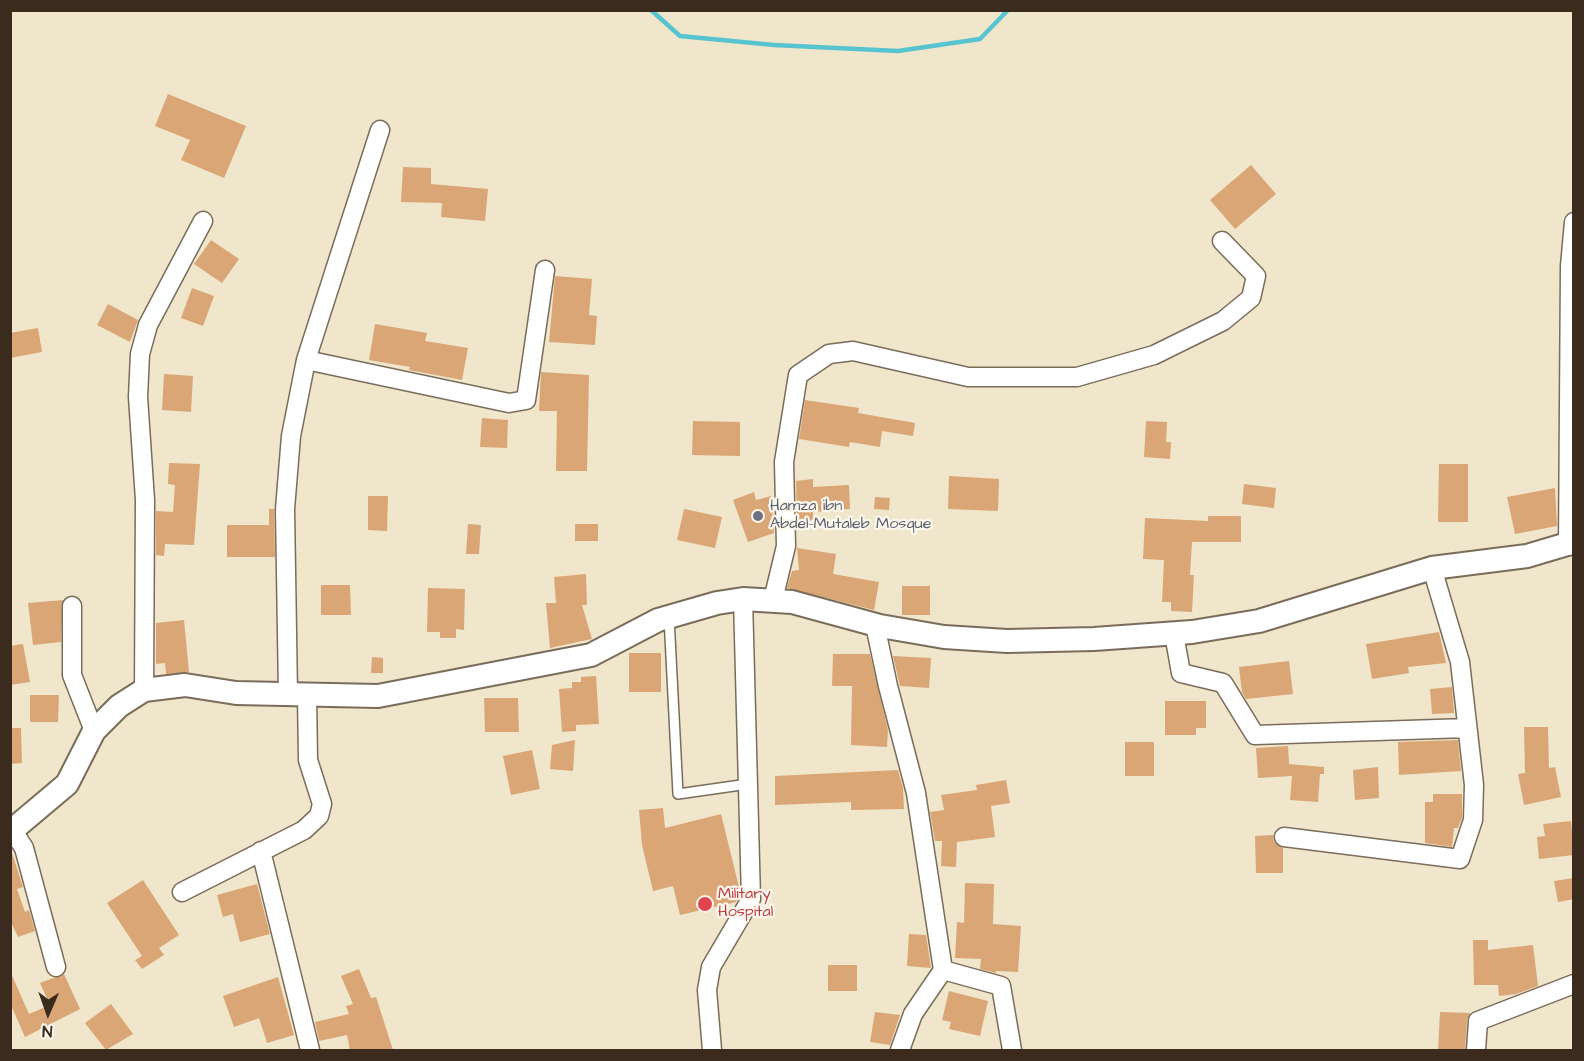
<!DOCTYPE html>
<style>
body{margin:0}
#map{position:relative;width:1584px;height:1061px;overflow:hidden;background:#f0e6cb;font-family:"Architects Daughter",sans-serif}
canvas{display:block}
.frame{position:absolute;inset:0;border:12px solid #3b2a1e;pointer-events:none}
.north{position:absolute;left:18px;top:983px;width:60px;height:60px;-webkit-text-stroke:4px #fbf7ec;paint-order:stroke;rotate:182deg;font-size:16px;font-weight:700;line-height:24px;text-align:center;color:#3b2a1e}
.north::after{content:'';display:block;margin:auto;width:21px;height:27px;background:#3b2a1e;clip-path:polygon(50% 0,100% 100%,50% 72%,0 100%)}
</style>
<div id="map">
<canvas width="1584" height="1061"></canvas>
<div class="frame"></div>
<div class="north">N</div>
</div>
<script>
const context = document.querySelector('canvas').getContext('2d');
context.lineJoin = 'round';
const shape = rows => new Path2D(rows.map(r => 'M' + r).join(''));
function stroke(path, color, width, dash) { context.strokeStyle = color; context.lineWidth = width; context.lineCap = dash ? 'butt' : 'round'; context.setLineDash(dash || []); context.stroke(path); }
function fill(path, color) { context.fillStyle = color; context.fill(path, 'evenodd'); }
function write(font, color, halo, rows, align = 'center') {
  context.font = font + ' "Architects Daughter",sans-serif'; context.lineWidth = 4.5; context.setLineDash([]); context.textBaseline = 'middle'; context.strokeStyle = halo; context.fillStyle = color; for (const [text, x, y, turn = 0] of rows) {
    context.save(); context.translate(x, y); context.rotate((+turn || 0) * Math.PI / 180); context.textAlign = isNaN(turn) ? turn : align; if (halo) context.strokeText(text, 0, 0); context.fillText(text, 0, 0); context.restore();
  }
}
stroke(shape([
 [651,10,680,36,774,45,898,51,980,39,1008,10]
]), '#58c4d0', 4.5);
fill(shape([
 [168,94,246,126,224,178,181,160,190,140,155,126],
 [1251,165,1276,194,1235,229,1210,200],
 [403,167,431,168,431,184,488,189,485,221,441,217,442,203,401,202],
 [211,240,239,259,222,283,194,264],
 [555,276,592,279,589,315,597,316,595,345,549,342],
 [192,288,214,296,203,326,181,318],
 [108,304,138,320,130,342,97,325],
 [375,324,427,333,425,341,468,348,462,380,409,370,410,367,369,360],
 [38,328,42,352,10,358,10,333],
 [541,372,589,375,587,471,556,471,557,411,539,411],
 [164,374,193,376,191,412,162,410],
 [805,400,859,408,858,413,915,423,913,436,882,431,880,447,850,442,849,447,799,439],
 [482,418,508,420,507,448,480,447],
 [693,421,740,422,740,456,692,455],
 [1146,421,1167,422,1166,442,1171,442,1170,459,1144,457],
 [169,463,200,464,194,545,165,544,164,556,156,555,156,511,173,512,175,485,168,484],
 [1439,464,1468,464,1468,522,1438,522],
 [949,476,999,479,998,511,948,509],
 [813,479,813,487,849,485,850,509,813,512,813,520,797,521,796,481],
 [1244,484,1276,488,1274,508,1242,504],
 [1555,488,1557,526,1515,534,1507,497],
 [754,492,756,500,771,496,774,533,748,542,733,500],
 [368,496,388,496,387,531,368,530],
 [875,497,890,498,889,510,874,509],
 [269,509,274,509,275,557,227,557,227,525,269,525],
 [684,509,722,517,715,548,677,540],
 [1208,516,1241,516,1241,542,1192,542,1190,575,1194,575,1192,612,1171,611,1171,602,1162,602,1164,560,1143,559,1145,518,1208,521],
 [468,524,481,525,479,554,466,554],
 [575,524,598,524,598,541,575,541],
 [797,548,836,554,833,574,879,582,874,610,787,588,792,571,799,570],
 [586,574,587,605,582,605,592,639,550,648,546,603,556,603,554,577],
 [321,585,350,585,351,615,321,615],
 [902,586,930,586,930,615,902,615],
 [428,588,465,589,464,630,456,629,456,638,440,638,440,632,427,632],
 [63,600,61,642,33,645,28,603],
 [184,620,189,672,166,674,165,663,156,664,156,623],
 [1439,632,1446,663,1408,667,1409,673,1372,679,1366,644],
 [23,644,30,682,10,685,10,646],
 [629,653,661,653,661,692,629,692],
 [833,654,870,654,888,730,887,747,851,745,852,686,832,686],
 [893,656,931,658,929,688,900,686],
 [372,657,383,658,383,673,371,673],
 [1289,661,1293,694,1246,699,1242,692,1239,667],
 [596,676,599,724,576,725,576,731,562,732,559,689,572,688,572,682,581,682,581,677],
 [1452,687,1454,713,1432,714,1430,689],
 [30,695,59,695,58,722,30,722],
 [484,698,518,698,519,732,485,732],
 [1165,701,1206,701,1206,728,1196,728,1196,735,1165,735],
 [1524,727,1548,727,1549,768,1555,767,1561,797,1524,805,1518,774,1525,773],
 [10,728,21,728,22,763,10,764],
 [575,740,573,771,550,769,552,745],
 [1458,740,1461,771,1399,775,1398,742],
 [1125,742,1154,742,1154,776,1125,776],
 [1288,746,1289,764,1324,767,1324,774,1320,774,1318,802,1290,800,1292,776,1258,778,1256,748],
 [532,750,540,789,511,795,503,756],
 [1378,767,1379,798,1355,800,1353,770],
 [898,770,903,788,904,809,851,810,851,802,775,805,775,776],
 [1006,780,1010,803,991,806,995,837,957,842,956,867,941,866,942,841,935,841,930,812,944,810,941,795,977,790,976,785],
 [1433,794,1462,794,1462,818,1458,828,1454,828,1452,847,1425,843,1425,802,1433,802],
 [663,808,665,828,721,814,740,891,736,902,680,915,673,886,653,891,642,845,639,810],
 [1571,821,1574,855,1539,859,1537,837,1545,836,1543,824],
 [1273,835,1274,842,1283,848,1283,873,1256,873,1255,836],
 [11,850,23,887,17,889,25,912,29,910,35,931,18,937,10,920],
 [1574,878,1574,899,1558,902,1554,881],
 [143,880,179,935,159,948,164,955,142,969,135,960,142,956,107,903],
 [965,883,994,884,993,924,1021,926,1018,972,996,971,996,973,980,969,981,959,955,958,957,922,964,923],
 [257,884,270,934,240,942,233,914,223,917,217,895],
 [909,934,926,935,931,968,907,966],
 [1473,940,1488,940,1488,950,1533,945,1538,986,1516,994,1499,996,1498,985,1474,985],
 [828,965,857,965,857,991,828,991],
 [359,969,371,998,376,997,393,1050,350,1050,347,1035,319,1041,315,1022,349,1014,346,1006,353,1004,341,976],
 [10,971,29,1014,50,1005,40,983,64,974,80,1009,25,1037,10,1003],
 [278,977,294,1035,267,1043,259,1018,234,1027,223,996],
 [949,991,988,1001,980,1036,949,1029,951,1022,942,1020],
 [111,1004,133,1034,106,1050,85,1023],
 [875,1012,900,1015,890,1045,870,1042],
 [1440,1012,1470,1013,1467,1020,1465,1050,1438,1050]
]), '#daa676');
const service = shape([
 [669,617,678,794,748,784]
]);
const minor = shape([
 [306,360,509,403,526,400,545,270],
 [1568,546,1570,266,1574,222],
 [773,600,786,546,784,462,798,375,829,354,853,351,968,377,1077,377,1154,355,1223,321,1251,298,1256,276,1222,241],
 [72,606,72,675,94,731],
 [875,625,888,686,916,793,943,970,1001,986,1012,1050],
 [1174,634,1181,673,1223,683,1255,735,1467,728],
 [144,690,145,500,138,397,140,354,148,325,203,221],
 [288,695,285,509,291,436,306,360,380,130],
 [13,831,24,848,56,967],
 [1284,837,1460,859,1473,820,1474,785,1460,662,1432,568],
 [261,851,310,1050],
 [182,892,304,830,319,816,322,804,308,760,307,695],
 [712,1050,707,990,711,967,751,899,743,599],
 [900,1050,913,1014,943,970],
 [1476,1050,1478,1021,1574,984]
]);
const tertiary = shape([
 [10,832,67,784,94,731,119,706,144,690,185,685,236,693,378,696,591,655,658,620,717,603,743,599,792,602,880,626,944,637,1007,641,1094,639,1192,632,1259,621,1432,568,1527,556,1574,542]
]);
stroke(service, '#7a6c5b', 12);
stroke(minor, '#7a6c5b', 21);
stroke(tertiary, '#7a6c5b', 26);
stroke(service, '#fff', 9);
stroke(minor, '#fff', 18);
stroke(tertiary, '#fff', 22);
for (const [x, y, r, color] of [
 [758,516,6,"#6b7280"],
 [705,904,8,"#e0444e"]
]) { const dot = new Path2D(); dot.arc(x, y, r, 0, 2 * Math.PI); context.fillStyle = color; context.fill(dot); stroke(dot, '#fbf7ec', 2); }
write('16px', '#5b616d', '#fbf7ec', [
 ["Hamza ibn",770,507],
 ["Abdel-Mutaleb Mosque",770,525]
], 'left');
write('16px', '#be3a42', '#fbf7ec', [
 ["Military",718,895],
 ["Hospital",718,913]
], 'left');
</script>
